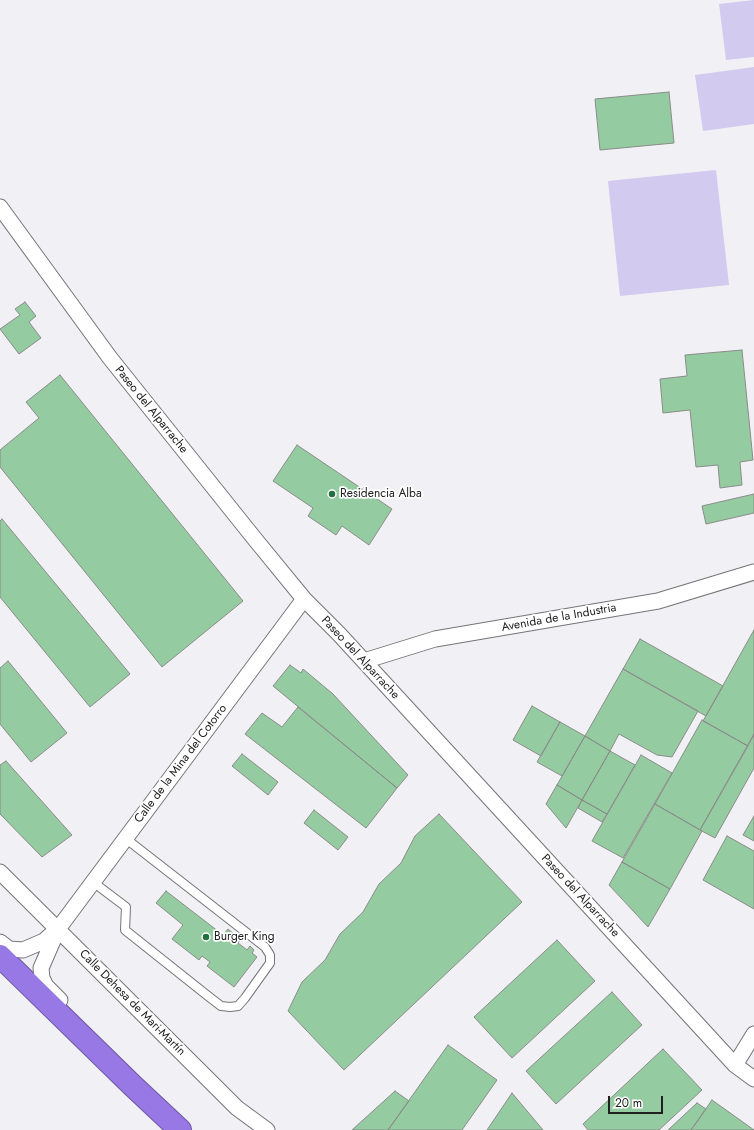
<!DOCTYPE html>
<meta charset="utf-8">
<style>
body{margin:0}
#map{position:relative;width:754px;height:1130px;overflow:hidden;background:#f1f0f5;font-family:Jost,sans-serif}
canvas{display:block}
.scale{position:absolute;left:608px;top:1096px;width:55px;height:18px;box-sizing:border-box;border:2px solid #202021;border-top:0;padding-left:5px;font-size:12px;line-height:14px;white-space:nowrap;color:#202021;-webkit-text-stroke:3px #fff;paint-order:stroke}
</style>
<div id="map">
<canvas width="754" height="1130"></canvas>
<div class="scale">20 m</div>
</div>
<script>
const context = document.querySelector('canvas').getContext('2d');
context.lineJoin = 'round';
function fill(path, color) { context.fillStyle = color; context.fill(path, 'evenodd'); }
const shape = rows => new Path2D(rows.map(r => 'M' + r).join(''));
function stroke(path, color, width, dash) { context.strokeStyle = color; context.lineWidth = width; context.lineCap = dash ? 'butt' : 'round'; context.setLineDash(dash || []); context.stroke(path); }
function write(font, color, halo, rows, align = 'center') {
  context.font = font + ' Jost,sans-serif'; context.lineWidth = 3.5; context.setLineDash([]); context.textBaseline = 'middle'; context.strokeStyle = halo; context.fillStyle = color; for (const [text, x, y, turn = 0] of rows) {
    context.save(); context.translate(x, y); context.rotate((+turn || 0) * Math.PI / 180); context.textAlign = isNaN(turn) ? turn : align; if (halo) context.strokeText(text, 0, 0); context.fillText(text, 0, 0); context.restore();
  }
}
fill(shape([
 [754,0,754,57,726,60,719,4],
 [754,67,754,124,703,131,695,75],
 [716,170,729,285,620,296,608,181]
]), '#d2caef');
const building = shape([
 [669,92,674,143,600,150,595,99,669,92],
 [25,302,36,316,29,322,41,338,19,354,0,329,20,315,15,309,25,302],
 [742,350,753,460,740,462,742,485,720,488,718,465,696,467,690,410,663,413,660,379,687,376,685,355,742,350],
 [60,375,243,601,162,667,0,467,0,450,39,418,26,402,60,375],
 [297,445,392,509,369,545,342,526,336,535,308,516,313,508,273,481,297,445],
 [754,494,754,513,706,524,702,506,754,494],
 [2,519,130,674,90,707,0,597,0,521,2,519],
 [754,630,754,734,748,746,703,721,754,630],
 [640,639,723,686,706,716,623,669,640,639],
 [8,661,67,733,31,762,0,724,0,668,8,661],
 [290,665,301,673,303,669,333,694,408,775,397,788,273,686,290,665],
 [623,669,698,711,672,757,657,755,619,734,610,751,585,736,623,669],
 [532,706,560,722,541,756,513,740,532,706],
 [298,707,397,788,366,828,245,734,262,713,282,727,298,707],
 [702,720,748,746,700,830,655,804,702,720],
 [560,722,585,736,562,776,537,762,560,722],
 [754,734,754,768,715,838,700,830,754,734],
 [585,736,610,751,582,800,557,785,585,736],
 [610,751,635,765,607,814,582,800,610,751],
 [242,754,278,782,268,795,232,766,242,754],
 [641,755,672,773,623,858,592,841,641,755],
 [6,761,72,835,42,857,0,814,0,765,6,761],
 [557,785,582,800,566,828,546,804,557,785],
 [582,800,607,814,602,822,578,808,582,800],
 [655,804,702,831,670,889,622,862,655,804],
 [314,810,348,837,338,850,304,823,314,810],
 [439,814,522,902,344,1070,288,1011,302,982,325,960,340,934,363,912,379,884,401,863,415,836,439,814],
 [754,816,754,841,743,835,754,816],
 [727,836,754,851,754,909,703,880,727,836],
 [622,862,670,889,648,927,609,885,622,862],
 [166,891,223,935,228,929,241,940,238,943,247,950,250,946,254,950,252,953,257,957,234,987,207,966,210,962,202,956,199,960,172,939,183,925,156,903,166,891],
 [557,940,595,981,512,1058,474,1017,557,940],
 [612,992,642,1025,556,1104,526,1071,612,992],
 [448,1045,497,1080,462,1130,388,1130,448,1045],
 [663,1049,702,1090,659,1130,588,1130,583,1124,663,1049],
 [395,1091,409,1101,388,1130,352,1130,395,1091],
 [512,1093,543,1130,487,1130,512,1093],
 [712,1100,754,1130,691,1130,712,1100],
 [697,1103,706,1109,691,1130,668,1130,697,1103]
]);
fill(building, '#95cba1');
stroke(building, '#898c89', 1);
const lane = shape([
 [93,882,126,907,125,930,208,996,221,1006,230,1007,238,1006,245,998,270,963,270,955,265,947,125,838]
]);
const street = shape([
 [0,207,110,358,254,538,304,599,339,634,735,1065,754,1079],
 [364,661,435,639,658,601,754,572],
 [0,872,237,1108,267,1130],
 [0,942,9,949,23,950,44,941,55,931],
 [60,1000,46,986,42,978,41,968,58,929,304,599],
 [735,1065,754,1034]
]);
const highway = shape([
 [0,956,132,1085,180,1130]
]);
stroke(lane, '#757478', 10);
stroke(street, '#757478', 17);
stroke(highway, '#6d59a0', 24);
stroke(lane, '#fff', 8);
stroke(street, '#fff', 15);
stroke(highway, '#9778e4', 22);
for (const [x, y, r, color] of [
 [332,494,4,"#236f3e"],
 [206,937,4,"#236f3e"]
]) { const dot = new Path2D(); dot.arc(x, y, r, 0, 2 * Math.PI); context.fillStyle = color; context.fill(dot); stroke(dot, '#fff', 1.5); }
write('12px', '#202021', '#fff', [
 ["Paseo del Alparrache",151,410,51],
 ["Avenida de la Industria",559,618,-10],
 ["Paseo del Alparrache",360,658,47],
 ["Calle de la Mina del Cotorro",181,764,-53],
 ["Paseo del Alparrache",580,896,47],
 ["Calle Dehesa de Mari-Martín",132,1003,45]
]);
write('12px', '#202021', '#fff', [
 ["Residencia Alba",340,494],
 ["Burger King",214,937]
], 'left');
</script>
